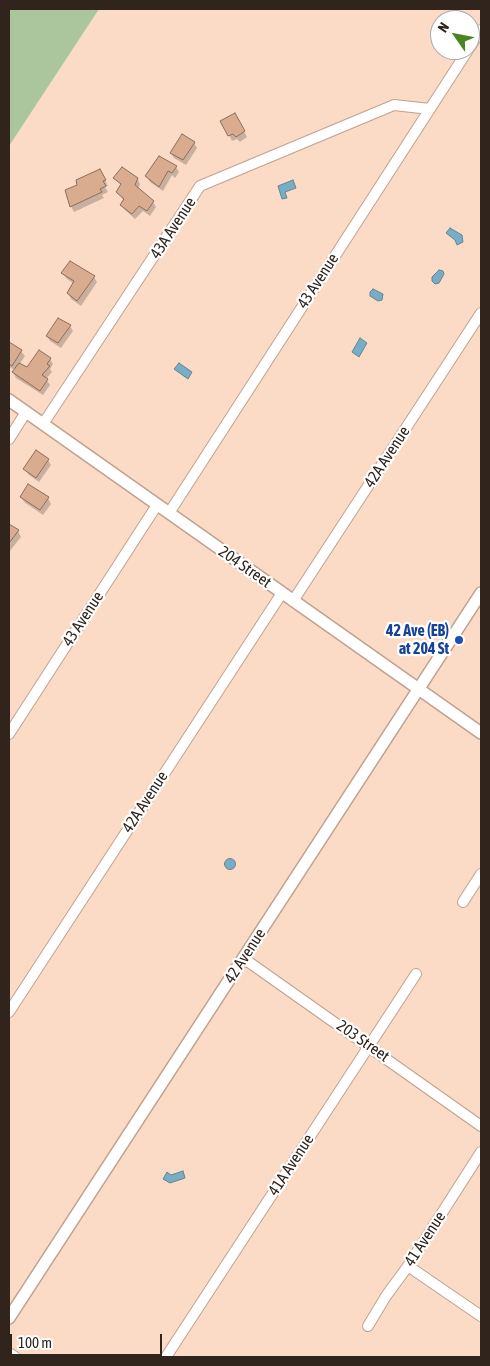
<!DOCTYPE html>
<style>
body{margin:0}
#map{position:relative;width:490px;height:1366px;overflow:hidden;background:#fbdbc6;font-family:"Asap Condensed",sans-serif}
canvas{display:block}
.frame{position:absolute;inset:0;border:10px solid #30241d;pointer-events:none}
.north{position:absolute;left:430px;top:10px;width:50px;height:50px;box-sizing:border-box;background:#fff;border:1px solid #aca7a5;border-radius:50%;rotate:303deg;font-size:14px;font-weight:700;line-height:20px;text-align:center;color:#30241d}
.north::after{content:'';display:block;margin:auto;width:18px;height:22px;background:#4a8522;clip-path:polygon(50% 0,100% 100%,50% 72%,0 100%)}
.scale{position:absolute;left:10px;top:1334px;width:152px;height:22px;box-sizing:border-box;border:2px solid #30241d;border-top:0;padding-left:6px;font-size:15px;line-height:18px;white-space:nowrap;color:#30241d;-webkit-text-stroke:4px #fff;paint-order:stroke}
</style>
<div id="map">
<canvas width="490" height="1366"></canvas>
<div class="frame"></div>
<div class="north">N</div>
<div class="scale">100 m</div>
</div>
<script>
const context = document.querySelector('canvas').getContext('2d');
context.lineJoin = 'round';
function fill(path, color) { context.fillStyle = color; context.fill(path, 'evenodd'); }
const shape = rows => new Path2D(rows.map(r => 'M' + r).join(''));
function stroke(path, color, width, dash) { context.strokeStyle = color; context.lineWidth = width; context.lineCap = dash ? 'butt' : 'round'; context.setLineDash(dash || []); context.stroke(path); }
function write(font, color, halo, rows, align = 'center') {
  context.font = font + ' "Asap Condensed",sans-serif'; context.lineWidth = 4.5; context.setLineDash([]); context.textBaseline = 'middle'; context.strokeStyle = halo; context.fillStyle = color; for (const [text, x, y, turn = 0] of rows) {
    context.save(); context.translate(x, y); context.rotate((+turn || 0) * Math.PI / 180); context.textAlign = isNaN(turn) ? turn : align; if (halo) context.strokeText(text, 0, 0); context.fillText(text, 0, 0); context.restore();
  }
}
fill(shape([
 [9,9,99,9,9,146]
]), '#abc69c');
const water = shape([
 [293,180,296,188,285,192,287,198,282,199,278,186,293,180],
 [450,228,462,235,463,242,457,245,455,240,446,233,450,228],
 [439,270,443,271,444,274,439,283,435,284,432,281,432,277,439,270],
 [373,289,383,294,382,300,378,301,370,296,370,292,373,289],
 [360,338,367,343,359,357,352,352,360,338],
 [179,363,192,372,188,379,174,369,179,363],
 '224.5 864a5.5 5.5 0 1 1 11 0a5.5 5.5 0 1 1-11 0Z',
 [183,1171,185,1178,170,1183,163,1179,167,1172,171,1175,183,1171]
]);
fill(water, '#76afc5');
stroke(water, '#618593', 1);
fill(shape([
 [235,115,247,137,240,142,237,139,232,141,222,121],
 [194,143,197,148,186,165,174,158,171,153],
 [176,167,179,172,175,178,172,175,163,191,150,182,147,177],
 [100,171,108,186,105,187,108,192,102,195,104,198,74,212,71,206,79,186],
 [115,178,137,178,140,184,138,189,153,202,156,207,150,216,143,211,135,219,125,210,121,205,124,201,118,192,122,186],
 [63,273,94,277,97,282,81,306,71,299,68,293,74,284,66,278],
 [59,320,70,326,73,331,61,348,50,341,47,336],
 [9,343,21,351,25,356,19,365,28,369,50,359,53,364,50,369,52,372,46,379,50,385,43,395,16,378,13,372,15,370,9,367],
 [48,460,51,465,39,482,28,474,25,469],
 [21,497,48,498,51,504,43,515,24,502],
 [9,525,18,531,21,537,9,552]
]), '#0003');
const building = shape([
 [235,113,245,131,236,137,233,134,228,136,220,121,235,113],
 [182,134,195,142,183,160,170,153,182,134],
 [159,156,177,166,172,173,168,171,159,187,145,176,159,156],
 [122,167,138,178,135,185,154,201,147,211,139,206,132,214,120,205,124,199,116,192,121,184,113,178,122,167],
 [100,169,106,180,103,181,106,186,100,189,102,192,70,207,65,190,77,185,76,180,100,169],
 [70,261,95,276,77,301,67,293,74,281,61,273,70,261],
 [58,318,71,325,58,343,46,336,58,318],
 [9,342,22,350,12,366,9,364,9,342],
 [39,350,51,358,47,364,50,366,42,375,48,379,40,391,12,372,19,363,27,367,39,350],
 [36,450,49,459,36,478,23,469,36,450],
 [28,484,49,497,40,510,20,497,28,484],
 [9,524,19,530,9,543,9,524]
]);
fill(building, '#daac8f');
stroke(building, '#8a6d5b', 1);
const minor = shape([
 [470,47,481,30],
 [43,424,200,186,394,105,430,109],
 [9,439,26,412],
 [169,513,468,50],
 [293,601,481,313],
 [9,734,157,505],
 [463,902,481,874],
 [243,958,481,1126],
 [9,1012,282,593],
 [408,1266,481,1316],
 [368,1326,386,1296,408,1266,481,1152],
 [9,1353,15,1357],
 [166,1357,416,974]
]);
const tertiary = shape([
 [9,400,481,733],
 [9,1318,481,593]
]);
stroke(minor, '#c0a18e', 12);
stroke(tertiary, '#c0a18e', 14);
stroke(minor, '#fff', 10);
stroke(tertiary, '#fff', 11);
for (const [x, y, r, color] of [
 [459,640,5,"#1a4fb4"]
]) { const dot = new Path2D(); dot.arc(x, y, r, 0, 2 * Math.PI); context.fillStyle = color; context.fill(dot); stroke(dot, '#fff', 2); }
write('16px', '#30241d', '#fff', [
 ["43A Avenue",173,228,-57],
 ["43 Avenue",318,281,-57],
 ["42A Avenue",387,457,-57],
 ["204 Street",245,567,35],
 ["43 Avenue",83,619,-57],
 ["42A Avenue",145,802,-57],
 ["42 Avenue",245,956,-57],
 ["203 Street",363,1041,35],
 ["41A Avenue",291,1165,-57],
 ["41 Avenue",425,1239,-57]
]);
write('bold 16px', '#164399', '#fff', [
 ["42 Ave (EB)",449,631],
 ["at 204 St",449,649]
], 'right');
</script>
